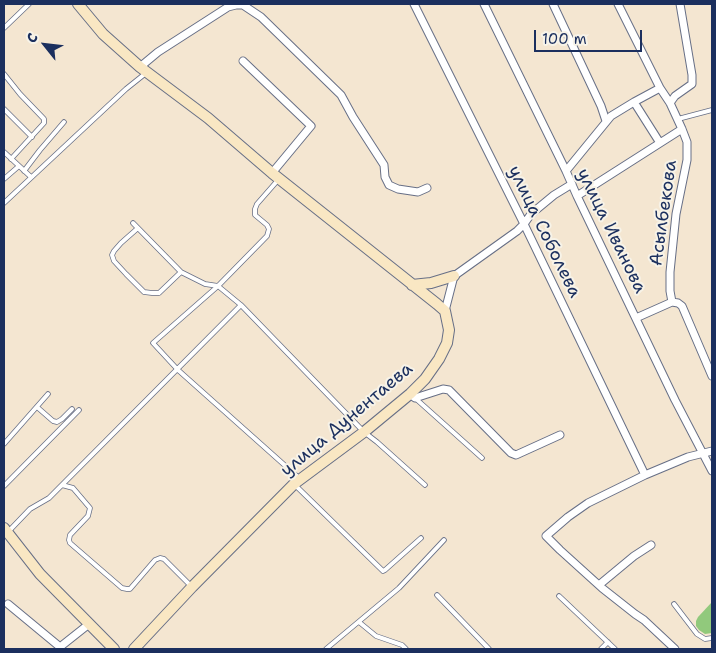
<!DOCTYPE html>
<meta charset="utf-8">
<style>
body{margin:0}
#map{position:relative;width:716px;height:653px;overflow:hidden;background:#f4e6d1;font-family:"Shantell Sans",sans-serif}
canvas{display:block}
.frame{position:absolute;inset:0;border:5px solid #1b2f5e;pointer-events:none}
.north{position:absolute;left:20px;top:20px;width:50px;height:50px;-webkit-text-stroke:4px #f7f3e8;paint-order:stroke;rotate:299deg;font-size:14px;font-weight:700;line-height:20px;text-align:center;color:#1b2f5e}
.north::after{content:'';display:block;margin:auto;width:18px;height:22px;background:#1b2f5e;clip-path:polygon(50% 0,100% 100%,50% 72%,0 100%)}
.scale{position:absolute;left:534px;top:30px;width:108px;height:22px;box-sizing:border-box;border:2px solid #1b2f5e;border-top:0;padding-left:6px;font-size:15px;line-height:18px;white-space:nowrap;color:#1b2f5e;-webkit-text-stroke:4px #f7f3e8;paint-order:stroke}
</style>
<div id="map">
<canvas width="716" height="653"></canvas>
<div class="frame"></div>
<div class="north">С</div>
<div class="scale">100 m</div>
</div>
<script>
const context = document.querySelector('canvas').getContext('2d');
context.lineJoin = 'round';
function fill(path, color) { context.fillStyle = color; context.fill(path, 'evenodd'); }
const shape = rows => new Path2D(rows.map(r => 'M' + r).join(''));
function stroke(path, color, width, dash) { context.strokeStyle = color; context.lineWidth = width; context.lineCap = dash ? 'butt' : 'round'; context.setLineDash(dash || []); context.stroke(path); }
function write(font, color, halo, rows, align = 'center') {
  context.font = font + ' "Shantell Sans",sans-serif'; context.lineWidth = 4; context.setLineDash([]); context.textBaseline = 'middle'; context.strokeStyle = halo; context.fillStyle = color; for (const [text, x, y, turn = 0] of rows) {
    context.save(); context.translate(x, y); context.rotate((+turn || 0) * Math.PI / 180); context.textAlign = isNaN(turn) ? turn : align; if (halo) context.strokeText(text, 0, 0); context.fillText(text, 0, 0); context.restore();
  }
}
fill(shape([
 [712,602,712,633,705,634,699,630,696,626,696,621,698,617]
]), '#91c97c');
const lane = shape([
 [4,28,29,4],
 [4,74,20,94,44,119,44,123,11,159],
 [4,109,32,137],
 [678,119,712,110],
 [4,152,31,177],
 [24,171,40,150,64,122],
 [4,179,19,166],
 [278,180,257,204,255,209,255,215,267,225,269,229,267,236,218,286,153,343,178,370,299,478],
 [4,203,126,89,146,73],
 [133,223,181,272,205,284,218,286,241,305,364,432,377,442,425,485],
 [138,228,121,243,114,251,112,255,114,261,126,274,144,292,152,293,159,293,181,272],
 [415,398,482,458],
 [37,407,53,421,57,422,62,419,72,409],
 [4,444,48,394],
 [62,485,73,488,90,508,88,516,70,535,69,540,70,543,122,588,127,589,130,589,155,560,160,558,164,559,192,587],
 [4,486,79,410],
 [296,486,383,571,385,570,421,538],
 [8,532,30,509,49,498,241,305],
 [437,595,489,649],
 [559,596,615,649],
 [674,604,697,634,705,639,712,638],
 [359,622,376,636,402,645,406,649],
 [326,649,399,588,444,540],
 [601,649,608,642]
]);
const street = shape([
 [414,4,524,224,645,475],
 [484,4,566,171,577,196,675,400,712,471],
 [553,4,601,106,606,121],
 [618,4,660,88,670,103,682,129,687,142,687,160,676,214,670,272,670,291,672,302,636,318],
 [243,61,311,126,272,173],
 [140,67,158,52,228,7,236,5,243,5,261,17,341,95,353,117,384,165,385,177,389,185,398,189,418,192,427,188],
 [634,102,660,143],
 [670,103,675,96,692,84,692,75,680,4],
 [566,171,611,116,634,102,660,88],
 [577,196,682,129],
 [672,302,678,303,682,306,712,376],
 [445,311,454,276,517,231,524,224,531,214,554,195,572,184],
 [410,394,415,398,443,389,449,390,511,453,516,455,560,435],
 [599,585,634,556,651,545],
 [8,604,60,647,89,624],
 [675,649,644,620,635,614,602,588,560,550,546,536,568,517,588,503,645,475,688,457,712,451]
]);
const secondary = shape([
 [78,4,103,34,140,67,208,118,272,173,437,304,445,311,449,330,447,343,439,359,425,379,410,394,364,432,294,484,192,587,134,649],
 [412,285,431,283,454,276],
 [4,528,40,574,114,649]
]);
stroke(lane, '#676f86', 5.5);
stroke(street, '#676f86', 9);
stroke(secondary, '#676f86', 12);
stroke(lane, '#fff', 4);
stroke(street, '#fff', 7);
stroke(secondary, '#f9e7c3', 10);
write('18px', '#1b2f5e', '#f7f3e8', [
 ["Асылбекова",664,213,-82],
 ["улица Иванова",611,231,64],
 ["улица Соболева",544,232,64],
 ["улица Дунентаева",347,420,-40]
]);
</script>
